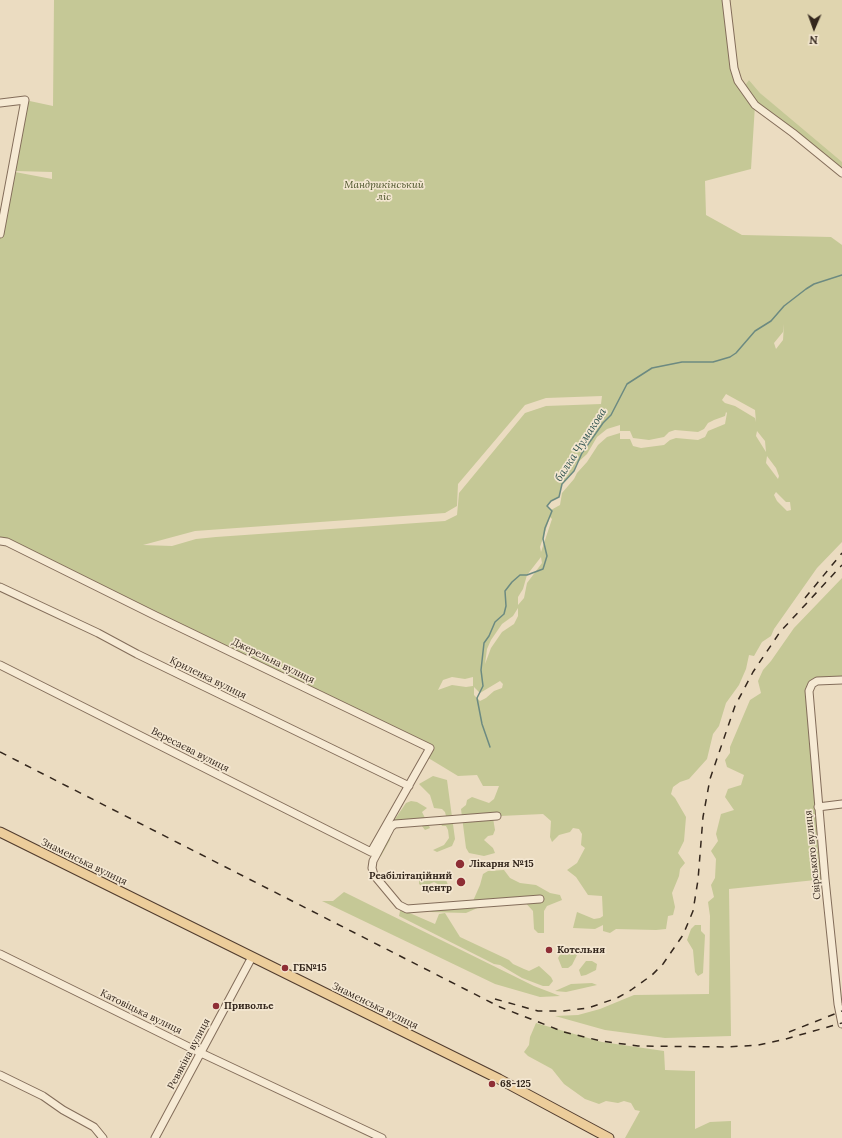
<!DOCTYPE html>
<meta charset="utf-8">
<style>
body{margin:0}
#map{position:relative;width:842px;height:1138px;overflow:hidden;background:#ebdcc1;font-family:Lora,serif}
canvas{display:block}
.north{position:absolute;left:794px;top:8px;width:40px;height:40px;-webkit-text-stroke:3px #f3e6d0;paint-order:stroke;rotate:182deg;font-size:11px;font-weight:700;line-height:16px;text-align:center;color:#34271d}
.north::after{content:'';display:block;margin:auto;width:14px;height:18px;background:#34271d;clip-path:polygon(50% 0,100% 100%,50% 72%,0 100%)}
</style>
<div id="map">
<canvas width="842" height="1138"></canvas>
<div class="north">N</div>
</div>
<script>
const context = document.querySelector('canvas').getContext('2d');
context.lineJoin = 'round';
function fill(path, color) { context.fillStyle = color; context.fill(path, 'evenodd'); }
const shape = rows => new Path2D(rows.map(r => 'M' + r).join(''));
function stroke(path, color, width, dash) { context.strokeStyle = color; context.lineWidth = width; context.lineCap = dash ? 'butt' : 'round'; context.setLineDash(dash || []); context.stroke(path); }
function write(font, color, halo, rows, align = 'center') {
  context.font = font + ' Lora,serif'; context.lineWidth = 3.5; context.setLineDash([]); context.textBaseline = 'middle'; context.strokeStyle = halo; context.fillStyle = color; for (const [text, x, y, turn = 0] of rows) {
    context.save(); context.translate(x, y); context.rotate((+turn || 0) * Math.PI / 180); context.textAlign = isNaN(turn) ? turn : align; if (halo) context.strokeText(text, 0, 0); context.fillText(text, 0, 0); context.restore();
  }
}
fill(shape([
 [726,0,842,0,842,167,760,93,749,80,743,88,738,81]
]), '#e0d5af');
fill(shape([
 [54,0,726,0,734,68,743,88,749,80,760,93,842,162,842,173,755,105,751,169,705,181,706,215,742,235,831,237,842,245,842,542,817,568,774,629,771,636,762,642,754,656,749,655,746,669,739,685,726,703,719,726,713,734,707,759,689,779,680,782,673,787,671,794,675,798,686,817,684,841,678,853,685,863,680,869,679,876,672,893,675,907,673,915,668,916,666,929,656,930,616,929,610,933,603,931,603,925,595,929,573,928,577,912,594,919,600,918,603,916,602,896,588,895,576,877,567,870,577,863,585,848,581,845,582,834,579,829,573,828,570,832,559,835,552,842,550,837,551,821,543,814,500,816,493,818,495,830,493,835,488,836,484,840,493,848,495,853,484,856,469,853,466,848,461,809,466,805,467,800,472,797,489,803,494,799,499,786,483,786,477,775,458,776,425,756,430,748,0,541,0,234,25,100,53,106],
 [15,171,52,172,52,179,15,172],
 [784,324,783,340,776,349,774,343,783,332],
 [726,394,755,410,756,422,755,418,735,406,725,403,722,400],
 [602,396,601,404,546,406,525,413,459,493,457,515,445,521,216,537,196,539,172,546,143,545,195,531,445,513,457,506,458,484,525,405,546,398],
 [726,412,727,413,725,424,708,431,705,437,698,440,676,438,670,440,664,445,641,448,633,446,630,439,620,439,620,433,607,437,598,445,587,462,577,473,574,479,562,493,560,505,551,510,547,507,551,501,559,497,562,484,574,471,576,464,587,454,597,437,607,429,620,425,620,431,630,431,633,438,649,440,664,437,669,432,675,430,698,432,704,429,708,423,714,420,725,416],
 [757,431,765,441,766,452,756,436],
 [767,456,776,468,779,476,778,479,766,463],
 [776,492,786,502,790,502,791,510,787,511,777,501,774,495],
 [550,517,552,519,541,552,540,547],
 [541,557,542,563,527,583,524,598,518,605,518,597,523,589,527,575],
 [518,608,518,616,514,624,502,632,491,648,485,664,487,649,491,640,502,624,513,616],
 [452,677,465,679,473,677,473,686,466,687,452,685,438,690,443,680],
 [500,681,503,684,502,688,494,691,486,698,480,701,474,695,474,687,480,693],
 [842,578,842,680,812,684,825,879,729,889,731,1036,665,1038,605,1030,555,1016,578,1015,600,1009,634,995,709,994,710,916,708,902,714,897,711,885,715,878,716,859,711,851,718,841,716,834,721,814,734,810,725,797,728,789,741,785,744,775,727,767,725,760,730,753,730,747,750,700,761,693,758,681,763,670,771,661,794,628],
 [433,776,447,780,455,839,452,846,437,852,433,850,444,845,449,838,448,830,446,826,442,826,440,822,446,816,445,812,442,809,434,808,430,795,419,784],
 [411,801,417,802,427,808,422,812,430,828,425,830,418,821,408,819,403,821,392,829,390,840,381,856,377,859,393,822,406,803],
 [504,870,510,878,520,883,536,885,550,893,560,895,562,900,547,906,544,911,544,933,538,933,534,929,533,911,521,898,510,898,494,907,482,906,466,913,431,912,426,908,473,901,480,885,483,874,488,871],
 [429,873,444,875,448,885,443,887,434,882,423,887,419,884,419,878,423,874],
 [344,892,534,986,560,996,540,997,495,984,322,901,333,901],
 [400,911,405,911,435,924,439,914,445,913,460,937,509,960,513,964,524,969,529,971,539,966,551,977,553,981,549,986,543,986,522,978,500,965,494,964,399,916],
 [695,925,701,925,701,931,705,935,703,973,698,976,695,972,693,950,687,940,691,929],
 [572,952,577,955,572,965,568,968,562,968,558,958,561,953,567,955],
 [586,961,592,961,597,964,596,970,586,975,581,976,579,970],
 [592,983,597,985,566,992,555,991,571,984],
 [536,1023,602,1042,664,1051,665,1070,695,1071,695,1129,710,1122,731,1121,731,1138,625,1138,640,1111,635,1110,631,1103,624,1101,618,1103,606,1101,599,1104,585,1099,564,1084,552,1069,528,1056,524,1052,529,1045,530,1037]
]), '#c5c896');
stroke(shape([
 [490,747,482,724,477,698,483,686,481,670,484,643,489,636,495,622,504,614,506,606,505,591,512,582,520,575,527,575,543,569,547,556,543,539,545,528,552,511,547,506,551,501,559,497,562,484,574,471,582,453,603,423,611,415,627,384,652,368,682,362,713,362,730,357,736,353,755,331,771,321,784,306,806,289,814,284,842,275]
]), '#6c8a81', 1.5);
const minor = shape([
 [726,0,734,68,738,81,755,105,793,133,842,173],
 [0,103,25,100,0,234],
 [0,541,7,542,156,616,430,748,371,852,0,665],
 [0,587,98,633,137,654,409,786],
 [842,680,817,681,812,684,809,691,825,879,838,1004,842,1024],
 [818,807,842,804],
 [497,816,395,824,391,827,373,861,372,868,374,875,399,905,407,909,540,899],
 [0,954,201,1053,382,1138],
 [0,1075,43,1096,63,1110,94,1127,103,1138],
 [155,1138,252,957]
]);
const major = shape([
 [0,832,499,1079,609,1138]
]);
stroke(minor, '#836d5a', 9);
stroke(major, '#513c2e', 11);
stroke(minor, '#f6ead4', 7);
stroke(major, '#eccd9b', 9);
stroke(shape([
 [805,598,842,553],
 [0,752,500,1007,564,1032,601,1041,638,1046,728,1047,758,1045,782,1040,842,1023],
 [495,999,538,1011,563,1011,588,1008,617,998,631,990,652,975,663,964,683,935,693,911,698,880,703,817,710,779,735,706,753,672,780,632,842,565],
 [789,1032,842,1011]
]), '#34271d', 1.5, [7, 7]);
for (const [x, y, r, color] of [
 [460,864,5,"#8e2e35"],
 [461,882,5,"#8e2e35"],
 [549,950,4,"#8e2e35"],
 [285,968,4,"#8e2e35"],
 [216,1006,4,"#8e2e35"],
 [492,1084,4,"#8e2e35"]
]) { const dot = new Path2D(); dot.arc(x, y, r, 0, 2 * Math.PI); context.fillStyle = color; context.fill(dot); stroke(dot, '#f3e6d0', 1.5); }
write('italic 10px', '#474f25', '#f3e6d0', [
 ["Мандрикінський",384,185],
 ["ліс",384,197]
]);
write('10px', '#34271d', '#f3e6d0', [
 ["Джерельна вулиця",273,661,26],
 ["Криленка вулиця",208,678,26],
 ["Вересаєва вулиця",190,750,27],
 ["Свірського вулиця",813,855,-96],
 ["Знаменська вулиця",84,862,26],
 ["Знаменська вулиця",375,1006,26],
 ["Катовіцька вулиця",141,1012,26],
 ["Ревякіна вулиця",189,1054,-62]
]);
write('bold 10px', '#34271d', '#f3e6d0', [
 ["Лікарня №15",469,864],
 ["Реабілітаційний",452,876,"right"],
 ["центр",452,888,"right"],
 ["Котельня",557,950],
 ["ГБ№15",293,968],
 ["Приволье",224,1006],
 ["68-125",500,1084]
], 'left');
write('italic 11px', '#2e524e', '#f3e6d0', [
 ["балка Чумакова",581,445,-57]
]);
</script>
